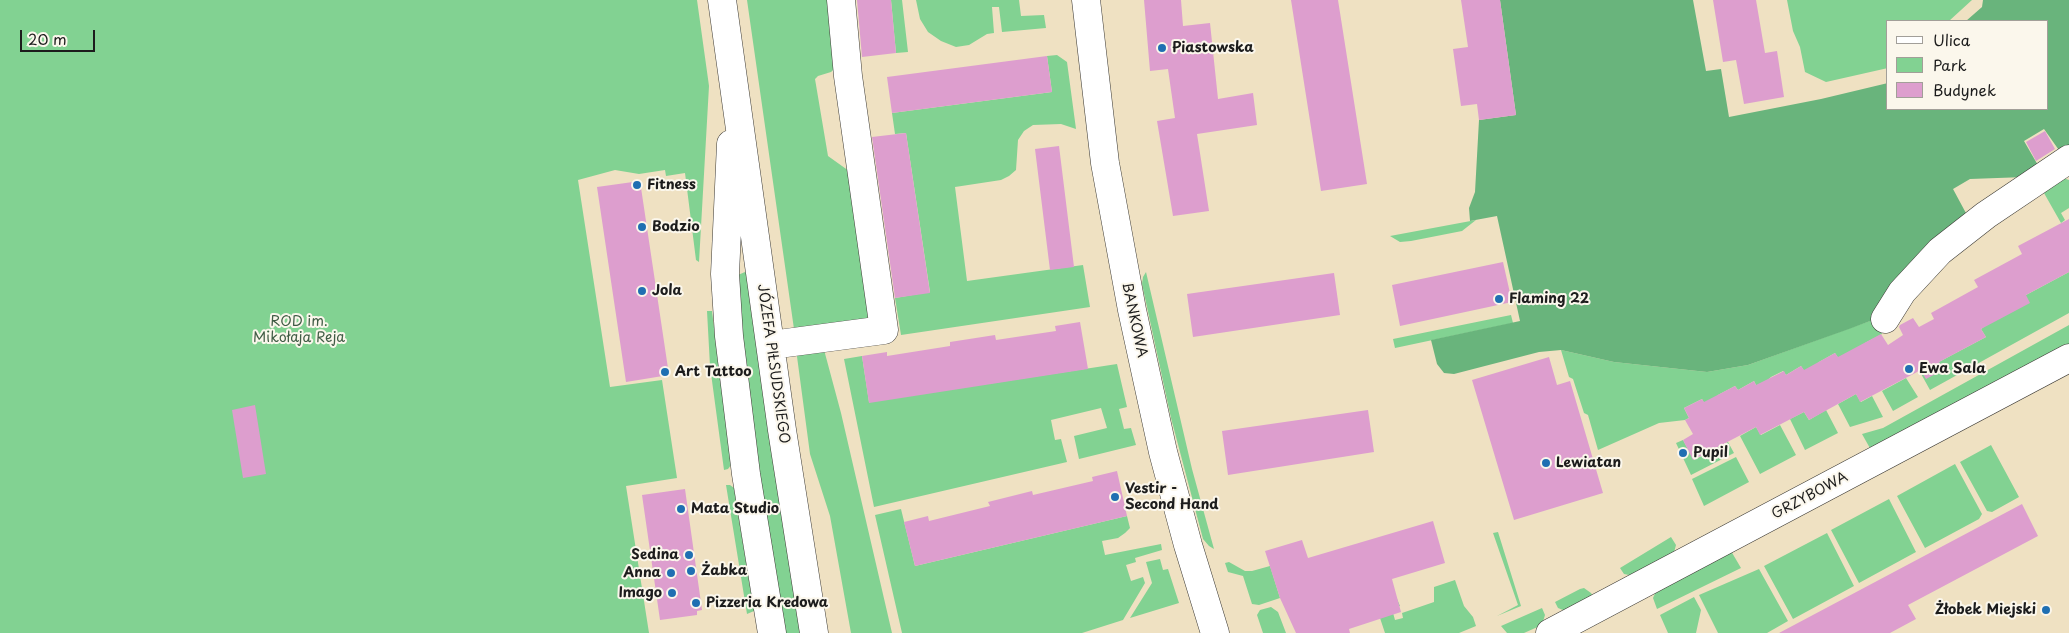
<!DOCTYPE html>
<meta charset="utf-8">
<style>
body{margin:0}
#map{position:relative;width:2069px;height:633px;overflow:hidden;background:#efe1c2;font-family:"Playpen Sans",sans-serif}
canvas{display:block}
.legend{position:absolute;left:1886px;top:20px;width:162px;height:90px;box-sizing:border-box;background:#fbf7ec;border:1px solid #a29f99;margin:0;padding:6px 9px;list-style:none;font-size:15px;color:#1c1c1c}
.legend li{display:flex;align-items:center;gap:10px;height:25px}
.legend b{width:25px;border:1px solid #a29f99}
.scale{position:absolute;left:20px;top:30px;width:75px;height:22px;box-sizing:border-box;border:2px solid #1c1c1c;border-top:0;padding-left:6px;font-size:15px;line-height:18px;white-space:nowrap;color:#1c1c1c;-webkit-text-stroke:4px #fbf7ec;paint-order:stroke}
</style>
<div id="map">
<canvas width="2069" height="633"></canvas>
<ul class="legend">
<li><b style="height:6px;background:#fff"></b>Ulica</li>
<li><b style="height:14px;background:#82d292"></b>Park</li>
<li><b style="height:14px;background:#dd9ece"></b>Budynek</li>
</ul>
<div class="scale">20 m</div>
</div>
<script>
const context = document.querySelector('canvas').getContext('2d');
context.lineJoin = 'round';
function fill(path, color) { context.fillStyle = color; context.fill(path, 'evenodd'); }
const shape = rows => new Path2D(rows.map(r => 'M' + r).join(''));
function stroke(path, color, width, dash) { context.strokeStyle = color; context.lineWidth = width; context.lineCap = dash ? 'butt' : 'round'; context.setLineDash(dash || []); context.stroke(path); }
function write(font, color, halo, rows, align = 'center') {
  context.font = font + ' "Playpen Sans",sans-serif'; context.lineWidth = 4; context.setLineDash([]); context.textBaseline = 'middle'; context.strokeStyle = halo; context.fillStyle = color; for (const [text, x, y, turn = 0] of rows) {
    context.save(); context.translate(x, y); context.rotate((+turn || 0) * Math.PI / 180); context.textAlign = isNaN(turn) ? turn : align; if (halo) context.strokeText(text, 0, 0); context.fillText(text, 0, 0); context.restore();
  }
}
fill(shape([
 [0,0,697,0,709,86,699,262,696,260,685,173,666,176,665,170,639,174,615,170,578,180,610,387,662,380,677,478,626,486,649,633,0,633],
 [747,0,834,0,840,63,831,72,818,76,815,79,828,156,856,176,874,304,868,317,860,323,795,336],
 [891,0,902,0,908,52,896,53],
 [916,0,1019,0,1021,16,1044,15,1046,28,1002,32,999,7,992,7,994,33,987,34,969,45,956,47,941,41,928,32,920,19],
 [1787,0,1972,0,1949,21,1888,21,1888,68,1826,82,1805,72,1800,47,1793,31],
 [1057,55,1067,62,1076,129,1061,124,1033,125,1024,131,1018,140,1016,170,1009,176,1001,180,955,187,967,281,1083,265,1090,307,901,335,895,298,930,292,906,133,895,134,892,113,1052,92,1047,56],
 [2060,177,2069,180,2069,208,2061,213,2065,220,2061,223,2040,186],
 [1476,220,1462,231,1411,241,1400,242,1390,236],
 [745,272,747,274,770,443,800,633,785,633,757,461,741,337,738,275],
 [1146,272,1192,469,1214,549,1209,546,1203,539,1171,418,1142,284,1143,277],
 [2069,272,2069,313,1930,390,1920,372,1986,337,1981,329,2026,295],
 [707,311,712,311,731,465,728,469,724,470,710,366],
 [1511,315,1513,323,1395,348,1393,339],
 [1878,318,1882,334,1865,343,1840,361,1835,353,1819,362,1806,374,1801,366,1786,375,1783,371,1771,377,1758,389,1754,381,1738,390,1735,386,1718,395,1706,407,1702,399,1684,408,1689,418,1685,420,1659,423,1598,450,1588,415,1584,413,1573,379,1569,377,1561,350,1614,362,1707,372,1748,365],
 [2069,325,2069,345,1871,450,1862,434,1883,428],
 [823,346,841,413,892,633,851,633,830,516,810,454,796,349],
 [862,356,869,402,1117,364,1127,407,1119,409,1124,429,1131,428,1136,445,1079,459,1074,436,1107,428,1101,408,1051,420,1055,440,1061,439,1067,462,874,507,844,359],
 [1906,378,1918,397,1893,411,1882,391],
 [1856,394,1861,402,1872,396,1883,417,1850,427,1838,404],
 [1826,410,1838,433,1805,450,1790,419,1804,412,1809,420],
 [1780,425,1796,455,1760,474,1740,436,1756,427,1761,435],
 [1683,440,1694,460,1728,442,1734,453,1691,475,1676,443],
 [1991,445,2019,497,1992,512,1987,511,1960,462],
 [1736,457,1749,482,1704,506,1692,479],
 [1955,464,1982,514,1979,519,1925,548,1897,496],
 [726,485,730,485,734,488,754,611,747,614],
 [1889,499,1916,552,1859,583,1831,530],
 [901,509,915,566,1127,516,1130,528,1125,533,1118,538,1102,541,1105,555,1161,544,1162,550,1135,558,1136,562,1126,565,1131,581,1143,577,1145,583,1123,620,1082,633,902,633,875,515],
 [1498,532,1521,606,1497,616,1518,605,1493,533],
 [1827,533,1854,586,1793,619,1764,566],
 [1671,537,1676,545,1673,556,1634,576,1624,574,1620,568],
 [1731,551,1741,568,1657,609,1653,598,1656,591],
 [1160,559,1163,570,1168,569,1179,603,1130,618,1152,583,1146,562],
 [1229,562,1245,571,1252,571,1270,566,1280,598,1259,605,1252,604,1243,576,1228,572,1225,563],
 [1759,569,1788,621,1767,633,1718,633,1699,595],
 [1455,580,1464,606,1473,617,1476,626,1459,633,1385,633,1377,609,1397,599,1400,606,1392,609,1395,620,1403,618,1402,613,1434,602,1434,587],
 [1584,588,1591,593,1594,598,1568,612,1558,608,1555,602,1580,589],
 [1694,597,1701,610,1696,633,1668,633,1660,615],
 [1271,607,1278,612,1286,633,1263,633,1257,615,1260,610],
 [1542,608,1545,615,1542,625,1524,633,1507,633,1501,626]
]), '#82d292');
fill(shape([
 [1500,0,1693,0,1706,71,1721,69,1729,117,1821,99,1888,83,1888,109,2048,109,2048,21,1966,21,1982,7,1983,0,2069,0,2069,148,2061,153,2044,129,2024,141,2039,167,2025,177,1970,179,1953,189,1967,215,1878,318,1849,329,1748,365,1707,372,1614,362,1561,350,1539,352,1454,374,1444,373,1437,364,1431,340,1520,321,1497,216,1470,221,1469,208,1475,192,1479,120,1516,115]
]), '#69b47c');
fill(shape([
 [857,0,891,0,896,53,862,57],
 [1144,0,1181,0,1183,26,1210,23,1218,99,1253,93,1257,125,1197,134,1209,211,1173,216,1157,121,1175,118,1168,69,1150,71],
 [1291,0,1338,0,1367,184,1321,191],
 [1461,0,1500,0,1516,115,1479,120,1477,104,1461,106,1453,49,1468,47],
 [1713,0,1756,0,1765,53,1777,51,1784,97,1744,104,1736,60,1723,62],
 [1047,56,1052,92,892,113,887,77],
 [2045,131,2055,149,2036,161,2026,142],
 [906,133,930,293,895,298,872,137],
 [1059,146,1074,267,1050,270,1035,149],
 [640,181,669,375,626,382,597,187],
 [2069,219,2069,272,2026,295,2030,303,1981,329,1986,337,1939,362,1943,370,1926,379,1921,371,1919,371,1860,402,1856,394,1809,420,1804,412,1760,435,1756,427,1693,460,1683,440,1693,434,1685,420,1689,418,1684,408,1702,399,1704,402,1735,386,1738,390,1754,381,1756,385,1784,371,1786,375,1801,366,1804,370,1835,353,1838,357,1881,334,1888,345,1903,335,1899,327,1900,325,1913,318,1919,327,1934,319,1931,313,1978,287,1974,280,2022,254,2018,246],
 [1503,262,1512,302,1400,326,1392,285],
 [1334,273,1340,315,1193,337,1187,294],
 [1080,322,1088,369,869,403,862,356,887,352,887,356,950,346,950,342,995,335,996,340,1056,331,1055,326],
 [1549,357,1557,385,1570,381,1603,493,1514,520,1472,380],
 [255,405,266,474,243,478,232,410],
 [1368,410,1374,452,1228,475,1222,431],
 [1117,471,1127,516,915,566,904,522,928,516,929,521,990,506,988,502,1032,491,1033,495,1093,481,1092,477],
 [685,489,702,610,697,611,697,615,660,620,642,495],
 [2022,504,2038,536,1908,605,1916,619,1890,633,1779,633],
 [1433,521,1445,563,1392,579,1401,612,1349,629,1350,633,1296,633,1280,598,1265,551,1302,540,1308,558]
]), '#dd9ece');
const minor = shape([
 [722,0,782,430,814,633],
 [1086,0,1105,163,1132,310,1163,452,1188,545,1215,633],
 [731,144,725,274,729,336,746,474,772,633],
 [1885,319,1902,292,1940,251,1986,215,2069,159],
 [771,345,884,330,848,76,841,0],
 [1550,633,2069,358]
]);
stroke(minor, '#3c3a35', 29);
stroke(minor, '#fff', 28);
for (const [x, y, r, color] of [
 [1162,48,5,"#1f6fb2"],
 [637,185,5,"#1f6fb2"],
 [642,227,5,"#1f6fb2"],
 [642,291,5,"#1f6fb2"],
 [1499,299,5,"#1f6fb2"],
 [1909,369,5,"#1f6fb2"],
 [665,372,5,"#1f6fb2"],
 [1683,453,5,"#1f6fb2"],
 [1546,463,5,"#1f6fb2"],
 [1115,497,5,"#1f6fb2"],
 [681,509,5,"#1f6fb2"],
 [689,555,5,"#1f6fb2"],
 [691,571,5,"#1f6fb2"],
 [671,573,5,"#1f6fb2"],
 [672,593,5,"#1f6fb2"],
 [696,603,5,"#1f6fb2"],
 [2046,610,5,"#1f6fb2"]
]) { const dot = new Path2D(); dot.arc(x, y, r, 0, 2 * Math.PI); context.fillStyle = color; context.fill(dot); stroke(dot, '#fbf7ec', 2); }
write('bold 14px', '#1c1c1c', '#fbf7ec', [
 ["Piastowska",1172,48],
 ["Fitness",647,185],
 ["Bodzio",652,227],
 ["Jola",652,291],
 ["Flaming 22",1509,299],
 ["Ewa Sala",1919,369],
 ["Art Tattoo",675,372],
 ["Pupil",1693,453],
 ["Lewiatan",1556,463],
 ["Vestir -",1125,489],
 ["Second Hand",1125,505],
 ["Mata Studio",691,509],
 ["Sedina",679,555,"right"],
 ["Żabka",701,571],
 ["Anna",661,573,"right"],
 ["Imago",662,593,"right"],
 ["Pizzeria Kredowa",706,603],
 ["Żłobek Miejski",2036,610,"right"]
], 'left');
write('14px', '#1c1c1c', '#fbf7ec', [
 ["BANKOWA",1134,320,78],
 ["JÓZEFA PIŁSUDSKIEGO",773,364,82],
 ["GRZYBOWA",1810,496,-28]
]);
write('14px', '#405c45', '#fbf7ec', [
 ["ROD im.",299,322],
 ["Mikołaja Reja",299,338]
]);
</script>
